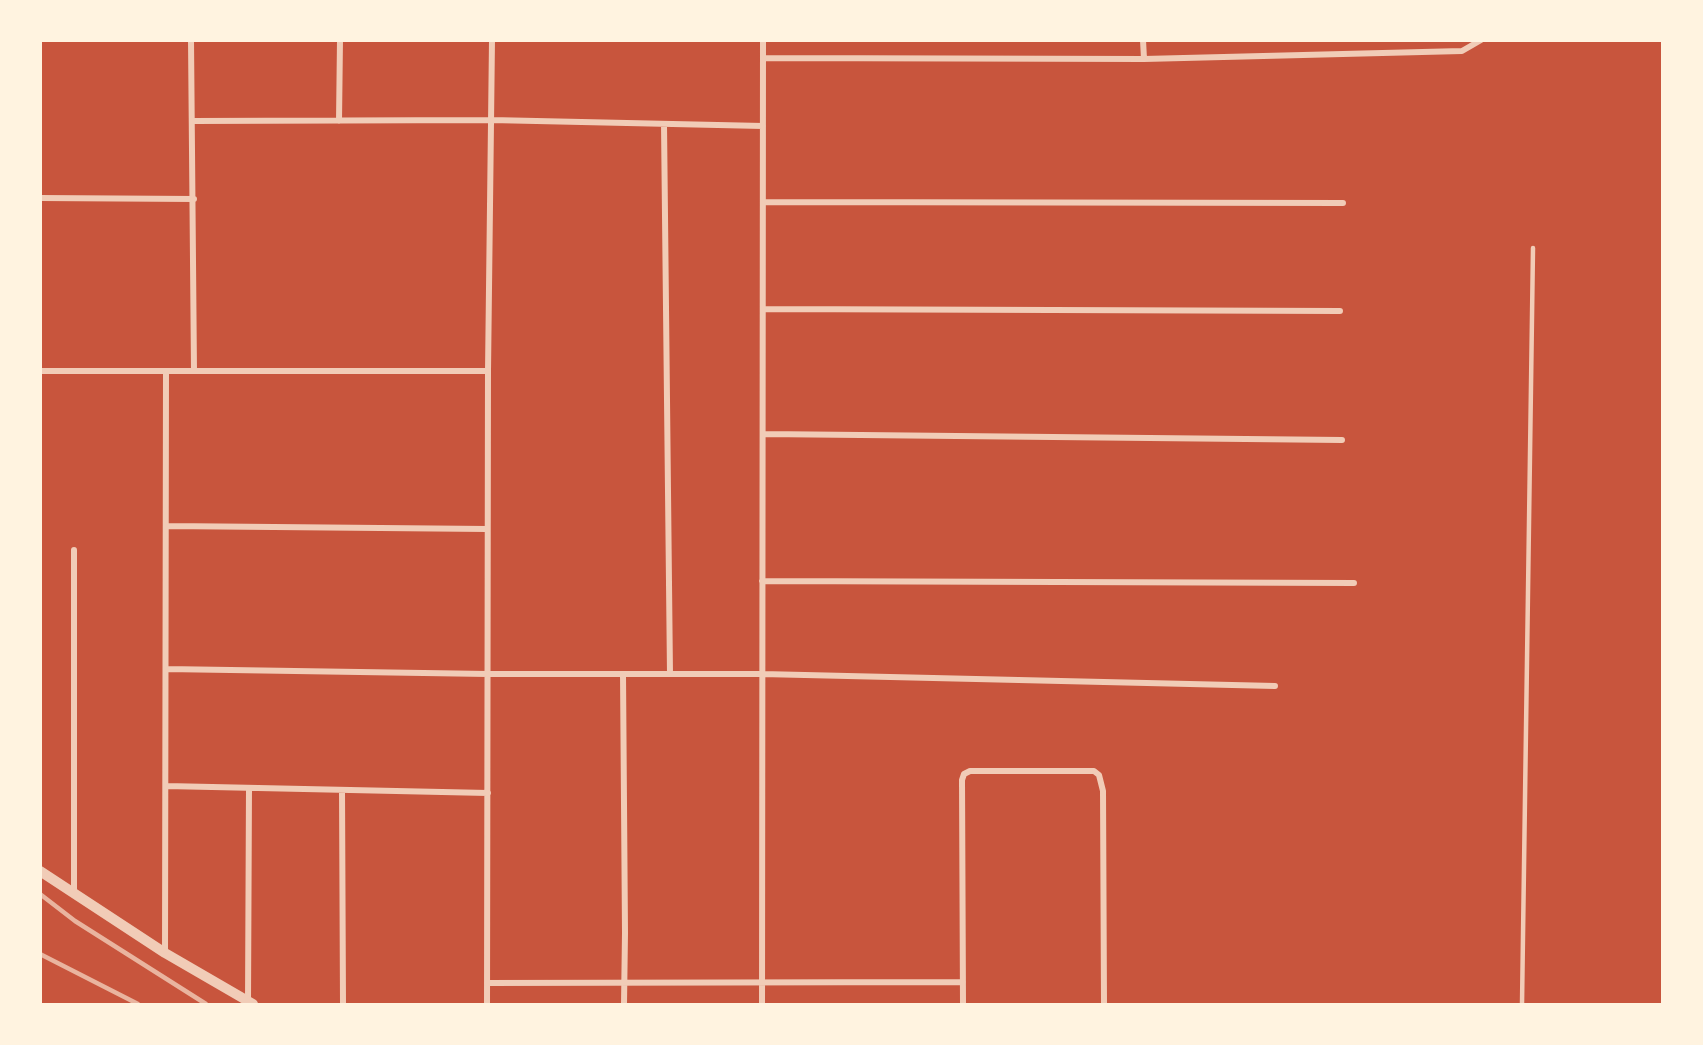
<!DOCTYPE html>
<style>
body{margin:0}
#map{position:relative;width:1703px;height:1045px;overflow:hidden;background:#c8553d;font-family:Raleway,sans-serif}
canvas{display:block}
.frame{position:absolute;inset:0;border:42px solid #fff3e0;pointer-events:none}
</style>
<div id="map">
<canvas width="1703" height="1045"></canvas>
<div class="frame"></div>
</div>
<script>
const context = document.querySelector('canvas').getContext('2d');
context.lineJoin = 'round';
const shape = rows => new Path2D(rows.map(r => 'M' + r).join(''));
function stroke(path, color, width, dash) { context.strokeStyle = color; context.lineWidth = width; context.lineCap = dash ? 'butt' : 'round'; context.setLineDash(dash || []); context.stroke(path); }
stroke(shape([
 [1522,1004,1533,248]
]), '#f1ccb7', 4.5);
stroke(shape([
 [191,40,194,371],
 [1143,40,1144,59],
 [763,58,1144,59,1462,51,1481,40],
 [193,121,491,120,763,126],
 [339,121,340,40],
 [664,124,670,674],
 [40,198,194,199],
 [763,202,1343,203],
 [763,309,1340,311],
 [40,371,488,371],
 [764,434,1342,440],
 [167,526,487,529],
 [762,581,1354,583],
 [166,669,488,674,762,674,1275,686],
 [623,674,625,933,624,1004],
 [166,786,488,793],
 [342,790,343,1004],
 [74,893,74,550],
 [165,953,166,371],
 [487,983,963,982],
 [248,1001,249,788],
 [487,1004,488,371,492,40],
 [762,1004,763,40],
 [963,1004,962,780,964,774,970,771,1094,771,1099,775,1103,791,1104,1004]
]), '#f1ccb7', 6);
stroke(shape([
 [40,871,165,953,253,1004]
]), '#f1ccb7', 10);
stroke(shape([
 [40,894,75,921,206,1004],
 [40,954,138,1004]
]), '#e9b49f', 4.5);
</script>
